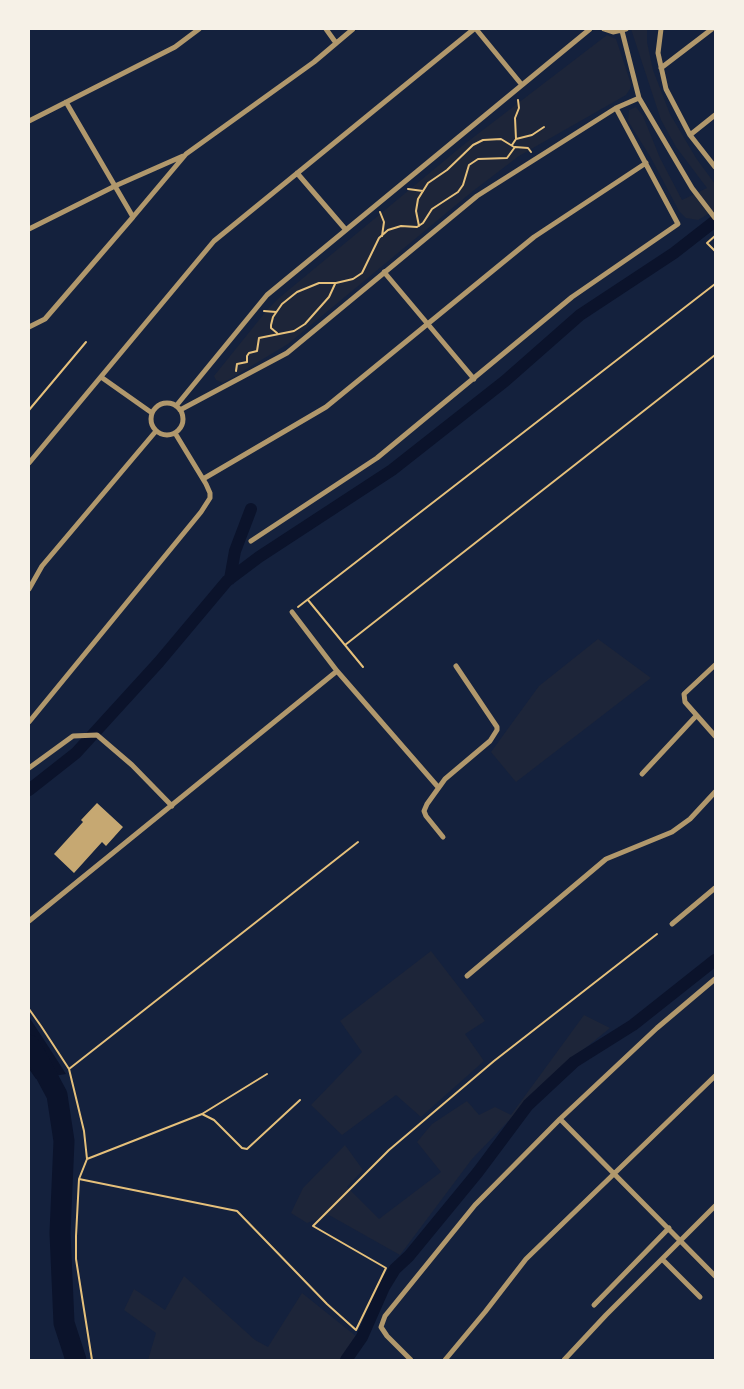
<!DOCTYPE html>
<style>
body{margin:0}
#map{position:relative;width:744px;height:1389px;overflow:hidden;background:#14213d;font-family:"PT Sans Narrow",sans-serif}
canvas{display:block}
.frame{position:absolute;inset:0;border:30px solid #f6f1e7;pointer-events:none}
</style>
<div id="map">
<canvas width="744" height="1389"></canvas>
<div class="frame"></div>
</div>
<script>
const context = document.querySelector('canvas').getContext('2d');
context.lineJoin = 'round';
function fill(path, color) { context.fillStyle = color; context.fill(path, 'evenodd'); }
const shape = rows => new Path2D(rows.map(r => 'M' + r).join(''));
function stroke(path, color, width, dash) { context.strokeStyle = color; context.lineWidth = width; context.lineCap = dash ? 'butt' : 'round'; context.setLineDash(dash || []); context.stroke(path); }
fill(shape([
 [631,29,647,29,647,42,653,70,670,114,696,158,715,184,715,210,698,220,686,218,679,211,651,158,628,121,629,110,636,107,643,116,660,158,682,200,707,188,676,147,661,120],
 [607,35,616,39,631,84,630,89,626,95,519,156,473,191,288,344,223,383,216,380,214,376,267,310,279,298,462,146],
 [598,639,651,678,516,782,491,752,539,686],
 [431,951,485,1021,465,1034,484,1061,421,1117,396,1095,342,1135,311,1105,362,1052,340,1021],
 [584,1015,610,1028,577,1055,518,1111,472,1159,400,1255,329,1215,307,1223,291,1213,303,1188,345,1145,363,1170,347,1187,379,1219,441,1172,417,1142,432,1124,467,1101,479,1115,495,1107,511,1115],
 [184,1276,255,1340,268,1347,302,1293,357,1337,340,1360,148,1360,156,1333,124,1310,134,1289,165,1310]
]), '#1d2539');
fill(shape([
 [29,1017,48,1046,66,1074,36,1079,29,1069]
]), '#0b132b');
stroke(shape([
 [230,579,235,551,251,509],
 [29,790,76,753,159,662,227,581,259,557,392,470,505,381,580,315,674,253,715,221],
 [346,1360,362,1337,384,1287,395,1269,409,1256,478,1172,528,1105,574,1062,633,1025,715,960]
]), '#0b132b', 12);
stroke(shape([
 [29,1045,35,1054,57,1095,64,1141,60,1233,64,1323,76,1360]
]), '#0b132b', 21);
fill(shape([
 [97,803,123,827,106,846,102,842,74,873,54,854,83,822,81,820]
]), '#c6a872');
stroke(shape([
 [516,139,515,118,519,108,518,100],
 [512,145,516,139,532,135,544,127],
 [408,189,423,191],
 [380,212,384,222,382,236],
 [419,226,416,211,418,199,428,183,447,170,473,145,483,140,501,139,514,147],
 [715,236,707,243,715,251],
 [264,311,276,312],
 [277,333,271,328,271,325,273,317,282,304,297,292,319,283,336,283,353,279,362,273,379,238,388,230,401,226,417,227,423,223,432,209,458,192,463,185,469,165,478,159,507,158,515,147,528,148,531,152],
 [236,371,237,364,247,362,247,356,249,353,257,351,259,338,294,331,305,324,329,297,335,284],
 [29,410,86,342],
 [308,600,363,667],
 [298,607,715,284],
 [345,645,715,355],
 [29,1009,41,1026,69,1069,84,1131,87,1159,79,1179,76,1236,76,1259,92,1360],
 [69,1069,358,842],
 [202,1114,214,1120,242,1148,247,1149,300,1100],
 [87,1159,202,1114,267,1074],
 [79,1179,237,1211,327,1304,356,1330,386,1268,313,1226,389,1150,494,1061,657,934]
]), '#e5c07b', 2);
stroke(shape([
 [326,29,336,43],
 [476,29,522,85],
 [604,29,613,32,626,29],
 [661,29,658,53,666,89,690,135,715,167],
 [622,31,639,98,692,188,715,218],
 [661,68,712,29],
 [66,102,133,217,186,154,314,62,353,29],
 [29,121,175,47,199,29],
 [690,135,715,115],
 [297,173,346,230],
 [29,229,115,186,183,156],
 [384,272,474,379],
 [29,327,45,319,133,217],
 [101,377,152,413],
 '151 419a16 16 0 1 1 32 0a16 16 0 1 1-32 0Z',
 [176,406,267,295,590,29],
 [180,410,287,353,477,196,616,108,639,98],
 [29,463,214,241,474,29],
 [203,479,326,407,534,237,646,163],
 [251,541,377,458,572,297,678,224,616,108],
 [29,589,42,566,156,431],
 [292,612,337,671,438,787],
 [715,665,684,694,685,702,715,736],
 [29,722,201,512,210,498,210,493,206,484,175,433],
 [29,768,73,736,97,735,132,765,172,806],
 [642,774,696,716],
 [443,837,426,816,424,811,427,804,445,779,490,741,497,730,497,727,456,666],
 [29,921,337,671],
 [672,924,715,888],
 [467,976,606,859,672,832,690,819,715,792],
 [560,1119,715,1276],
 [662,1259,700,1297],
 [594,1305,669,1228],
 [411,1360,387,1336,381,1327,385,1316,475,1205,560,1119,657,1028,715,979],
 [445,1360,485,1312,526,1259,715,1076],
 [564,1360,606,1315,715,1206]
]), '#b1986c', 5);
</script>
